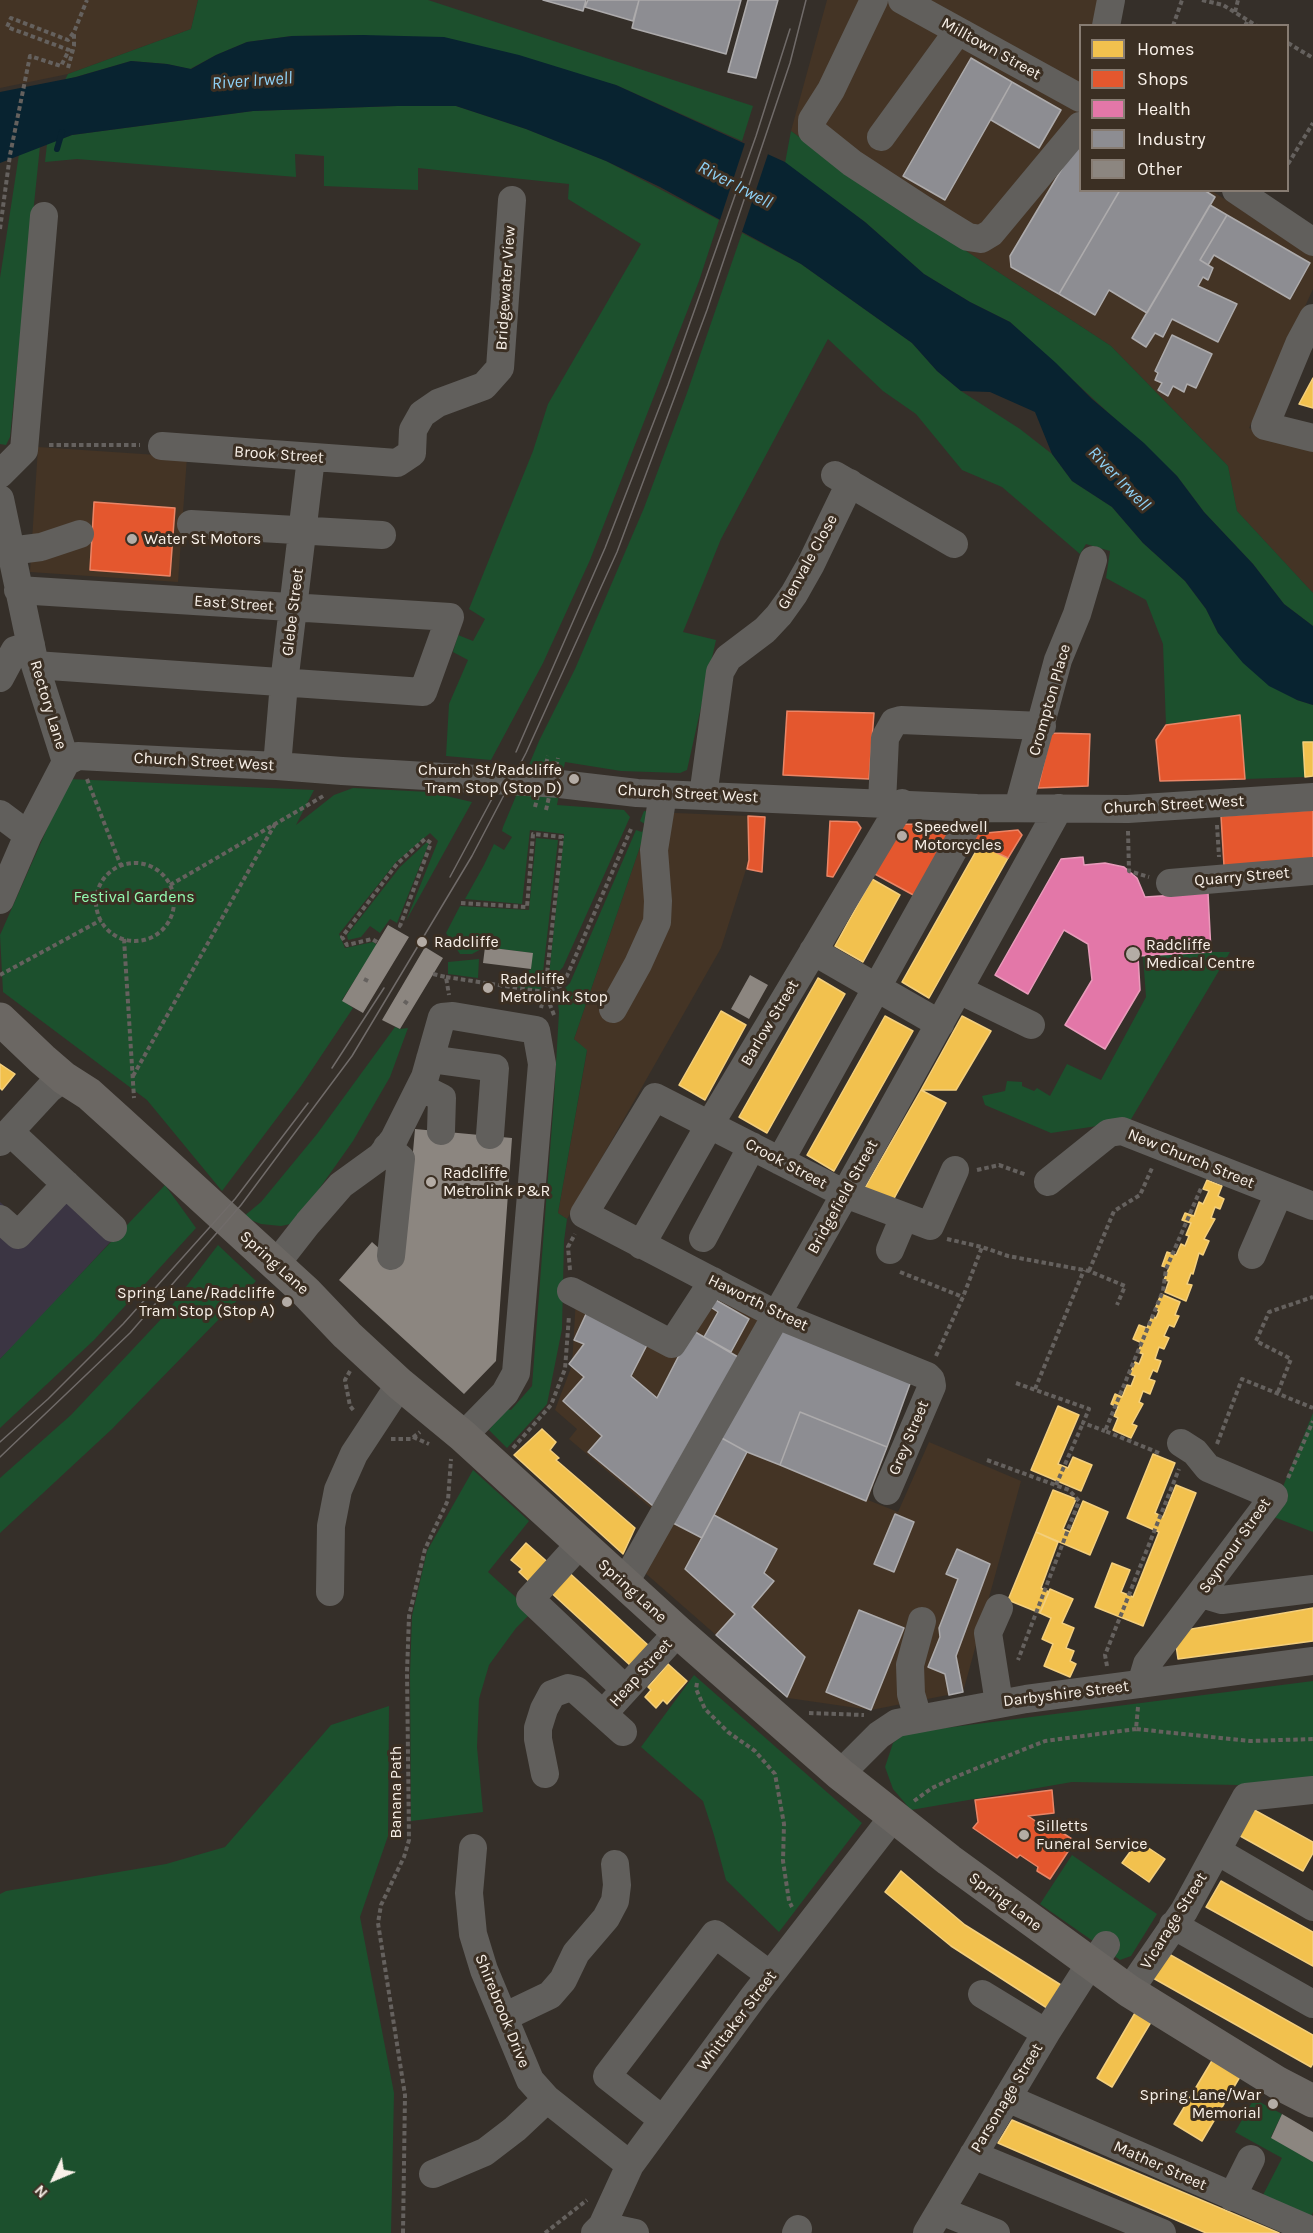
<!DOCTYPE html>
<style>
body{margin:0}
#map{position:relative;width:1313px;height:2233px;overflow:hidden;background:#352f29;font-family:Karla,sans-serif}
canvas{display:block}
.legend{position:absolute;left:1079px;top:24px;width:210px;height:168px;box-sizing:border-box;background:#3b2f23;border:2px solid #877c72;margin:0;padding:8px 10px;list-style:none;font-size:18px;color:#f8f0e8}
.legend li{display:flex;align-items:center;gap:12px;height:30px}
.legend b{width:30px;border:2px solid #877c72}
.north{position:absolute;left:24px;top:2149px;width:60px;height:60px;-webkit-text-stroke:4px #3b2f23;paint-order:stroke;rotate:226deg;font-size:16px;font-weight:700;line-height:24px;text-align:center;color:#f8f0e8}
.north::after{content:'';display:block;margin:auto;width:21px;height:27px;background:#f8f0e8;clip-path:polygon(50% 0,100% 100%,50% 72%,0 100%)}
</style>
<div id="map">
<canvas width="1313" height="2233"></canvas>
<ul class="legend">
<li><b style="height:16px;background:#f2c14e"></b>Homes</li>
<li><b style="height:16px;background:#e4572e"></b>Shops</li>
<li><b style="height:16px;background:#e377a8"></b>Health</li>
<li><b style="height:16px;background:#8d8d92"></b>Industry</li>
<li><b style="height:16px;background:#8c8680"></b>Other</li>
</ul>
<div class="north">N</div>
</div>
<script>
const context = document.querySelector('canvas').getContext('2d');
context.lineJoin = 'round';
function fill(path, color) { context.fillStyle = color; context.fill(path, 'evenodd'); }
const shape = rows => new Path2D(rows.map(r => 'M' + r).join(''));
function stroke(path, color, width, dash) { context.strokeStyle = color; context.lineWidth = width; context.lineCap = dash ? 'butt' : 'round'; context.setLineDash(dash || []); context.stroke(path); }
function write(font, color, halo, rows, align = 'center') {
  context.font = font + ' Karla,sans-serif'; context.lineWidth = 6; context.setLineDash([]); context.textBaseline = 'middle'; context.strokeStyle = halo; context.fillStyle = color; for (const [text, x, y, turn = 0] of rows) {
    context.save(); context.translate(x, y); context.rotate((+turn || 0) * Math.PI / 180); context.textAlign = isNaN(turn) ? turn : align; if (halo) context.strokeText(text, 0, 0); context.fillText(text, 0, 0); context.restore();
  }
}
fill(shape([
 [65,1194,112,1240,32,1327,0,1359,0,1202,31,1231]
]), '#3b3543');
fill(shape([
 [0,0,198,0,191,29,68,74,0,88],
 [827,0,1107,0,1101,25,1080,26,1080,190,1212,191,1313,256,1313,289,1249,428,1313,449,1313,593,1237,511,1228,466,1111,346,864,184,791,131],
 [38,447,187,457,178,582,30,572],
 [652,812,748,816,749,860,721,948,567,1219,558,1213,587,1051,574,1039],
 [714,1291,761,1317,652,1509,569,1439,577,1429,555,1410,572,1365,576,1298,678,1355],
 [911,1381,868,1500,898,1512,929,1442,1021,1481,963,1692,871,1710,788,1698,644,1572,718,1436]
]), '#443425');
fill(shape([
 [198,0,428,0,753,106,742,141,616,85,363,35,292,36,247,42,216,55,190,69,167,64,131,61,65,80,68,74,191,29],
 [397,106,456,106,526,129,606,161,719,220,699,281,590,560,543,663,491,760,446,756,449,704,468,660,453,652,458,635,473,641,485,619,469,609,533,451,548,404,641,244,568,199,569,184,418,168,418,190,324,186,324,156,295,154,296,177,77,159,45,162,47,144,72,135,253,111],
 [791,131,864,184,1111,346,1228,466,1237,511,1313,593,1313,626,1284,604,1253,564,1204,512,1177,476,1010,322,970,302,924,274,865,222,785,163],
 [40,146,10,437,6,445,0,444,0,278,19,154],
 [742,233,801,264,912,343,937,371,961,391,1020,429,1052,454,1072,481,1112,507,1143,543,1185,581,1206,609,1218,633,1297,700,1313,705,1313,742,1303,743,1305,777,1245,779,1240,715,1166,725,1163,644,1146,600,1106,578,1110,551,1086,544,1080,554,1002,487,962,470,916,414,883,391,828,339,721,539,683,632,716,640,687,770,680,773,621,771,565,762,557,805,624,810,630,817,563,967,548,984,564,834,530,830,522,904,465,899,484,865,494,844,504,850,512,837,502,831,503,827,539,741,575,669,644,508,687,393],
 [69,779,314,790,296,825,334,795,353,788,429,792,472,802,406,921,438,841,430,833,396,862,339,934,345,948,373,942,377,945,342,1000,353,1008,301,1086,222,1191,147,1100,3,992,0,935],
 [644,811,652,812,574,1039,587,1050,558,1213,567,1219,564,1241,562,1329,547,1404,507,1448,489,1430,506,1409,511,1410,532,1386,554,1099,559,1012,557,996,570,983,636,830,642,832,645,824,640,821],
 [536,838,558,840,541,990,512,987,514,980,531,969,532,953,485,947,472,954,460,954,446,933,460,906,529,910],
 [427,842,429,843,397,923,390,919,380,933,370,926,361,937,348,940,347,935,400,867],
 [1211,952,1230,952,1130,1121,1051,1133,985,1105,982,1096,1005,1091,1007,1081,1022,1082,1022,1086,1034,1091,1037,1088,1050,1096,1067,1064,1101,1080,1146,997,1143,956],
 [479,959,478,978,448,974,448,962],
 [395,1027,400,1029,408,1028,390,1077,353,1141,295,1223,281,1226,261,1224,243,1217,261,1202,317,1134],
 [165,1185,196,1228,94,1340,0,1428,0,1359],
 [218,1245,256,1281,112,1429,0,1533,0,1478,71,1415,163,1317],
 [1313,1413,1313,1532,1271,1516],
 [473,1470,529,1521,488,1572,532,1612,516,1628,489,1665,479,1699,477,1747,483,1812,411,1821,410,1674,412,1616,427,1551],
 [694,1675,862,1823,779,1932,726,1880,714,1835,703,1801,641,1747],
 [1313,1681,1313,1778,1239,1785,1072,1782,911,1810,893,1789,885,1767,893,1743,906,1733],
 [389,1706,388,1836,360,1917,394,2093,391,2233,0,2233,0,1894,6,1891,166,1864,225,1847,331,1725],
 [1072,1855,1157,1914,1131,1956,1120,1960,1040,1904],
 [1254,2099,1282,2114,1271,2137,1313,2162,1313,2212,1311,2217,1263,2195,1282,2158,1235,2132]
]), '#1c502d');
fill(shape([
 [363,35,444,37,519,55,616,85,785,162,865,222,924,274,970,302,1010,322,1056,363,1092,399,1144,443,1177,476,1204,512,1253,564,1284,604,1313,626,1313,705,1297,700,1269,686,1243,663,1218,633,1206,609,1185,581,1143,543,1112,507,1072,481,1052,454,1035,412,990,392,961,391,937,371,912,343,801,264,660,187,606,161,526,129,456,106,397,106,253,111,72,135,0,163,0,92,76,77,131,61,167,64,191,69,216,55,247,42,292,36]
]), '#082330');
fill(shape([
 [746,140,769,151,741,235,719,223]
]), '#352f29');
const homes = shape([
 [1313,378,1313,408,1299,404,1313,378],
 [1303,742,1313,742,1313,776,1305,777,1303,742],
 [980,844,1008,858,929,998,902,982,980,844],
 [872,879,900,895,863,962,835,946,872,879],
 [818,978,845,994,767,1133,739,1117,818,978],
 [721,1011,746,1025,705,1100,679,1085,721,1011],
 [885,1016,913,1031,834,1171,807,1155,885,1016],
 [962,1016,991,1031,956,1090,921,1090,962,1016],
 [0,1064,15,1074,2,1090,0,1088,0,1064],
 [921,1090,946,1103,891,1204,862,1193,921,1090],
 [1207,1180,1222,1186,1218,1196,1224,1199,1220,1209,1215,1207,1211,1218,1215,1219,1204,1239,1209,1241,1203,1255,1199,1253,1193,1274,1191,1273,1187,1284,1192,1285,1186,1301,1165,1292,1169,1281,1164,1280,1169,1268,1162,1266,1167,1252,1176,1255,1181,1244,1185,1246,1189,1236,1186,1235,1191,1223,1182,1220,1185,1213,1194,1216,1199,1202,1203,1204,1209,1191,1203,1189,1207,1180],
 [1161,1294,1180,1302,1175,1315,1179,1316,1174,1327,1169,1325,1164,1336,1169,1338,1164,1349,1159,1347,1155,1359,1161,1361,1157,1372,1153,1370,1149,1379,1155,1381,1150,1394,1143,1391,1139,1402,1143,1404,1132,1424,1137,1426,1131,1438,1113,1430,1118,1418,1114,1416,1118,1407,1111,1404,1115,1394,1122,1397,1127,1385,1131,1386,1135,1376,1130,1374,1135,1362,1139,1364,1143,1354,1138,1352,1142,1343,1133,1339,1139,1325,1147,1328,1152,1316,1156,1318,1159,1311,1155,1309,1161,1294],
 [1058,1406,1079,1415,1058,1464,1068,1468,1073,1457,1092,1465,1081,1491,1031,1470,1058,1406],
 [542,1429,556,1442,550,1450,559,1458,556,1460,635,1528,623,1554,514,1455,542,1429],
 [1153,1454,1175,1463,1155,1513,1163,1517,1176,1485,1196,1493,1143,1626,1095,1607,1112,1563,1130,1570,1121,1592,1133,1597,1159,1532,1127,1518,1153,1454],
 [1053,1490,1076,1499,1063,1529,1070,1532,1083,1501,1108,1512,1090,1555,1036,1532,1053,1490],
 [1036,1532,1058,1542,1041,1588,1049,1592,1040,1613,1008,1600,1036,1532],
 [526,1543,552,1566,534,1586,519,1572,522,1569,511,1560,526,1543],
 [564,1568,649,1646,631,1666,546,1588,564,1568],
 [1050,1589,1073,1599,1062,1623,1074,1628,1066,1648,1074,1651,1070,1661,1076,1664,1070,1677,1044,1666,1053,1644,1042,1639,1051,1618,1040,1613,1050,1589],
 [1313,1608,1313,1641,1178,1659,1176,1645,1186,1630,1313,1608],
 [668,1664,687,1681,667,1704,663,1700,656,1708,645,1697,651,1690,648,1687,668,1664],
 [1247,1806,1313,1842,1313,1853,1303,1871,1233,1832,1247,1806],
 [1138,1841,1165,1859,1149,1882,1122,1863,1138,1841],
 [901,1871,965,1925,1061,1985,1047,2008,951,1946,885,1892,901,1871],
 [1221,1881,1313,1932,1313,1966,1206,1907,1221,1881],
 [1167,1953,1313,2035,1313,2063,1311,2067,1153,1978,1167,1953],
 [1135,2013,1151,2022,1112,2087,1097,2078,1135,2013],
 [1213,2059,1241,2075,1202,2141,1174,2124,1213,2059],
 [1012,2120,1279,2233,1206,2233,998,2143,1012,2120]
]);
fill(homes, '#f2c14e');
stroke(homes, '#f4cf7c', 1.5);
const shops = shape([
 [94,502,175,508,170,576,90,570,94,502],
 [787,711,874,713,869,779,783,775,787,711],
 [1240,715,1245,779,1160,781,1156,740,1166,725,1240,715],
 [1051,733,1090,734,1088,786,1038,788,1051,733],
 [1313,810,1313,861,1224,866,1221,816,1313,810],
 [748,816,765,817,762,872,747,869,749,860,748,816],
 [830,821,857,822,861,828,833,877,827,876,830,821],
 [899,824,950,825,953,833,917,897,873,873,899,824],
 [1018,830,1022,835,1008,858,972,841,975,834,1018,830],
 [1052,1790,1054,1813,1028,1816,1043,1826,1046,1822,1075,1841,1050,1879,1037,1871,1038,1867,1020,1855,1017,1858,973,1828,978,1822,975,1800,1052,1790]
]);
fill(shops, '#e4572e');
stroke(shops, '#ea8566', 1.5);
const health = shape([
 [1083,857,1084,865,1105,863,1124,867,1137,878,1145,897,1208,893,1211,952,1138,956,1140,990,1105,1049,1065,1025,1092,980,1088,944,1064,930,1028,994,995,975,1061,859,1083,857]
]);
fill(health, '#e377a8');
stroke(health, '#e99bbb', 1.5);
const industry = shape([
 [543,0,586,0,583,11,543,0],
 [588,0,639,0,633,21,585,7,588,0],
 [639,0,741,0,726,54,632,28,639,0],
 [748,0,778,0,756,78,728,72,748,0],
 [971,58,1012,82,945,200,903,176,971,58],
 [1012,82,1061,110,1039,148,991,120,1012,82],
 [1076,145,1080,148,1080,190,1120,190,1059,294,1011,267,1010,256,1076,145],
 [1120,190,1204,190,1215,197,1147,313,1109,290,1095,315,1059,294,1120,190],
 [1210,205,1227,215,1200,260,1213,268,1208,280,1203,277,1198,286,1237,304,1218,342,1172,319,1163,337,1155,333,1146,347,1132,338,1210,205],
 [1227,215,1310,263,1290,299,1214,255,1208,265,1200,260,1227,215],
 [1172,335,1212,354,1196,388,1187,384,1184,392,1173,386,1168,396,1158,390,1162,383,1155,380,1158,373,1155,371,1172,335],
 [714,1299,749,1319,731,1352,704,1337,718,1312,709,1306,714,1299],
 [587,1312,647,1345,631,1376,657,1398,692,1330,738,1357,653,1506,588,1452,602,1436,563,1401,584,1377,569,1364,584,1344,574,1340,587,1312],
 [780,1328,911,1381,887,1447,800,1412,780,1465,747,1452,718,1436,780,1328],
 [800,1412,887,1447,866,1501,780,1465,800,1412],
 [718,1436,747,1452,702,1538,673,1523,718,1436],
 [895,1514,914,1522,894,1572,874,1564,895,1514],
 [714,1515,777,1549,764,1573,774,1581,752,1607,805,1657,787,1697,716,1635,735,1614,685,1569,714,1515],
 [957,1549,990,1564,956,1656,963,1692,949,1695,945,1674,928,1667,940,1637,939,1628,958,1579,946,1574,957,1549],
 [859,1610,904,1628,871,1710,826,1692,859,1610]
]);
fill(industry, '#8d8d92');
stroke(industry, '#adabac', 1.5);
stroke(shape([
 [57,149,62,132]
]), '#082330', 6);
fill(shape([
 [388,925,409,937,363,1013,342,1001],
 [425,947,443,958,400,1029,382,1020],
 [485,947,533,953,531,969,483,963],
 [750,975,768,985,749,1019,731,1009],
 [415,1129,512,1138,496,1361,464,1394,339,1280,372,1242,381,1250,410,1185],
 [1282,2114,1313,2132,1313,2162,1271,2138]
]), '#8c8680');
stroke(shape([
 [1202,0,1223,5,1257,26],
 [1235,12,1238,0],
 [1173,26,1182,0],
 [1245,26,1248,20],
 [1288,43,1313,58],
 [68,68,74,46,74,33],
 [1288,164,1313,123],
 [0,229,10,155,30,56,61,66,69,50,7,27,11,18,68,40,74,32,87,0],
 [49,445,140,445],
 [87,779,121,866],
 [1217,825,1219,857],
 [1128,831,1129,871,1149,877],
 '96 902a39 39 0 1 1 78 0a39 39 0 1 1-78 0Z',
 [170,885,325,795],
 [461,903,527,907,533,834,562,837,545,992],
 [124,939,134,1098],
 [377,942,372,939,347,945,342,937,397,864,425,839,431,843,400,926,403,927],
 [433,974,446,977,449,995],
 [0,975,101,920],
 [446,977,545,992,541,1008],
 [364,979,370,982],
 [404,1001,408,1004],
 [554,1015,545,992,563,985,631,829],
 [133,1076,275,824],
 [977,1170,999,1165,1027,1175],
 [947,1239,982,1247,1008,1256,1089,1271,1125,1286,1117,1305],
 [570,1270,568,1247,575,1234],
 [1089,1271,1114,1211,1140,1195,1152,1168],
 [900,1272,963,1297],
 [936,1356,963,1297,982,1247],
 [350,1371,345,1380,350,1406,354,1411],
 [1016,1383,1089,1409,1083,1423,1105,1431],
 [1035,1389,1084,1270],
 [1278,1392,1291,1359,1256,1341,1269,1312,1313,1297],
 [413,1437,429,1444],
 [391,1439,411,1439,420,1432],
 [1217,1444,1242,1379,1313,1408],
 [513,1448,551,1405,565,1369,569,1316],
 [1159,1453,1105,1431,1163,1291,1166,1269,1202,1186],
 [987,1460,1069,1490,1079,1501,1018,1660],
 [1288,1478,1313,1421],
 [1056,1485,1083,1423],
 [1107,1666,1105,1655,1179,1469],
 [697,1683,696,1689,705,1709,728,1732,755,1751,775,1774,784,1824,783,1861,789,1901,792,1907],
 [1138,1707,1136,1729,1250,1741,1313,1739],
 [809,1713,864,1715],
 [914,1801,932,1788,960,1775,1045,1741,1136,1729],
 [403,2233,405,2095,378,1923,381,1905,404,1857,409,1840,407,1672,409,1616,425,1549,448,1500,451,1459],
 [545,2233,587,2200]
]), '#65615e', 4, [4.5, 3]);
stroke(shape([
 [874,0,831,90,812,120,812,131,852,163,924,210,968,237,981,239,991,233,1080,126],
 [902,0,1080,98],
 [1106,26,1111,0],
 [881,137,958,31],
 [1236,190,1313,242],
 [1313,318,1299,344,1265,426,1313,438],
 [162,446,397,463,412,453,413,430,422,414,438,403,484,386,500,368,512,200],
 [0,474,24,450,44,216],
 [835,475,954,544],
 [0,499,35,665,66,762,28,835,0,900],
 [191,524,382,535],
 [10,551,41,547,80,534],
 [18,590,450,617,423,692,35,665],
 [0,678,15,650,31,645],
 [66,762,78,756,277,766,342,771,560,784,637,793,977,808,1128,809,1313,797],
 [277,766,284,683,311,458],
 [703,796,720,672,728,658,765,630,779,615,794,594,811,564,850,483],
 [882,803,885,738,894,722,901,720,1042,726],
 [1018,808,1058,660,1077,614,1093,560],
 [0,814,28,835],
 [1170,883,1313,871],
 [813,951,940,1024],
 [959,990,1031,1025],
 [613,1009,638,964,657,922,658,901,654,850,663,794],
 [430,1059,495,1068,490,1135],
 [420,1087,442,1098,441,1131],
 [10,1132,113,1228],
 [0,1142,49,1089,64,1078],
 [387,1147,401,1159,391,1256],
 [780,1161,977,808],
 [1048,1182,1109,1133,1122,1131,1313,1206],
 [0,1219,18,1235,66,1184],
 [703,1238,752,1146],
 [641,1245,710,1124,902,803],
 [890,1250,904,1217],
 [1252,1255,1279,1193],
 [276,1264,308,1223,341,1185,381,1156,394,1139,425,1077,442,1017,453,1016,536,1030,542,1064,516,1373,505,1393,463,1436],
 [571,1291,672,1344,713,1281],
 [887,1491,932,1386,931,1380,927,1376,777,1315,584,1214,655,1097,845,1194,930,1226,955,1170],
 [580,1544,530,1599,625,1689],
 [624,1584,845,1194,1059,808],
 [330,1592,331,1526,338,1490,354,1454,400,1384],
 [1202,1594,1222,1600,1313,1589],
 [1141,1684,1147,1664,1274,1496,1208,1468,1195,1452,1181,1443],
 [613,1703,678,1632],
 [999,1703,988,1633,999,1608],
 [918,1718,911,1694,910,1665,922,1621],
 [545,1774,538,1739,538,1728,544,1709,552,1694,568,1688,576,1690,623,1732],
 [840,1774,879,1735,897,1723,1026,1699,1313,1661],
 [473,1848,469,1893,473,1934,484,1970,530,2080,547,2099,630,2165],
 [1217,1851,1313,1907],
 [1173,1925,1313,2004],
 [1092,1966,1106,1945],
 [1129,1991,1184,1911,1246,1797,1313,1790],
 [982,1994,1046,2033],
 [504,2017,550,1995,563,1980,576,1953,606,1918,615,1901,617,1885,615,1864],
 [1007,2098,1313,2231],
 [663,2120,607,2076,715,1934,770,1975],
 [973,2155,1162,2233],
 [433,2174,485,2152,515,2129,547,2099],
 [1232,2197,1251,2159],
 [941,2211,996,2233],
 [602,2226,635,2233],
 [595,2233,602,2226,630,2165,754,1996,893,1817],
 [796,2233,798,2229],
 [927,2233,1046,2033,1090,1964]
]), '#615f5c', 28);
stroke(shape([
 [0,1019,42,1059,64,1078,89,1094,120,1122,306,1292,347,1335,400,1384,463,1436,678,1632,840,1774,949,1860,1129,1991,1278,2083,1313,2101]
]), '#6b6763', 33);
stroke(shape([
 [516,752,605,548,668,385,756,136,790,29],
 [450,877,501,782],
 [332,1068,384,988],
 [0,1442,48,1399,123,1324,235,1199,308,1103],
 [0,1457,130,1333,241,1205,352,1056,472,856,526,753,617,552,707,310,790,63,806,0]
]), '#706b69', 1.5);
stroke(shape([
 [535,807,548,756],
 [546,810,558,758]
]), '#65615e', 4, [4.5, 3]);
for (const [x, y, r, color] of [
 [132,539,6,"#b4aca5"],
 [574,779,6,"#b4aca5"],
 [902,836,6,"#b4aca5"],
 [422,942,6,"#b4aca5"],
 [1133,954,8,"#b4aca5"],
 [488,988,6,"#b4aca5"],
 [431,1182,6,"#b4aca5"],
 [287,1302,6,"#b4aca5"],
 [1024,1835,6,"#b4aca5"],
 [1273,2104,6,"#b4aca5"]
]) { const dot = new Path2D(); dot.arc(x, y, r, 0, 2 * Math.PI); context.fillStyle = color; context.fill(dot); stroke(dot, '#3b2f23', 2); }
write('16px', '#f8f0e8', '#3b2f23', [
 ["Milltown Street",991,49,29],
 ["Bridgewater View",506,288,-86],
 ["Brook Street",279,455,4],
 ["Glenvale Close",808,562,-61],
 ["East Street",234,604,4],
 ["Glebe Street",293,612,-83],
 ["Crompton Place",1050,700,-74],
 ["Rectory Lane",48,705,73],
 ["Church Street West",204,762,3],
 ["Church Street West",688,794,3],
 ["Church Street West",1174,805,-3],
 ["Quarry Street",1242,877,-5],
 ["Barlow Street",770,1023,-59],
 ["New Church Street",1191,1159,22],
 ["Crook Street",786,1164,28],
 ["Bridgefield Street",843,1197,-61],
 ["Spring Lane",274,1263,42],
 ["Haworth Street",758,1303,26],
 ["Grey Street",909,1438,-67],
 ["Seymour Street",1235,1546,-55],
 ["Spring Lane",632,1591,42],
 ["Heap Street",641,1673,-48],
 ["Darbyshire Street",1066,1694,-7],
 ["Banana Path",396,1792,-90],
 ["Spring Lane",1005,1902,37],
 ["Vicarage Street",1174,1921,-58],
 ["Shirebrook Drive",502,2011,68],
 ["Whittaker Street",737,2021,-53],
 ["Parsonage Street",1007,2098,-59],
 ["Mather Street",1160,2166,24]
]);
write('16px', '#f8f0e8', '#3b2f23', [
 ["Water St Motors",144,539],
 ["Church St/Radcliffe",562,770,"right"],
 ["Tram Stop (Stop D)",562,788,"right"],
 ["Speedwell",914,827],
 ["Motorcycles",914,845],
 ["Radcliffe",434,942],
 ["Radcliffe",1146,945],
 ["Medical Centre",1146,963],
 ["Radcliffe",500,979],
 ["Metrolink Stop",500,997],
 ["Radcliffe",443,1173],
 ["Metrolink P&R",443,1191],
 ["Spring Lane/Radcliffe",275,1293,"right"],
 ["Tram Stop (Stop A)",275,1311,"right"],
 ["Silletts",1036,1826],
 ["Funeral Service",1036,1844],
 ["Spring Lane/War",1261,2095,"right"],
 ["Memorial",1261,2113,"right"]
], 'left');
write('16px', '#93fbb0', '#3b2f23', [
 ["Festival Gardens",134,897]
]);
write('italic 18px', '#8fd2f7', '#3b2f23', [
 ["River Irwell",252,81,-4],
 ["River Irwell",735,185,28],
 ["River Irwell",1119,479,46]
]);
</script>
